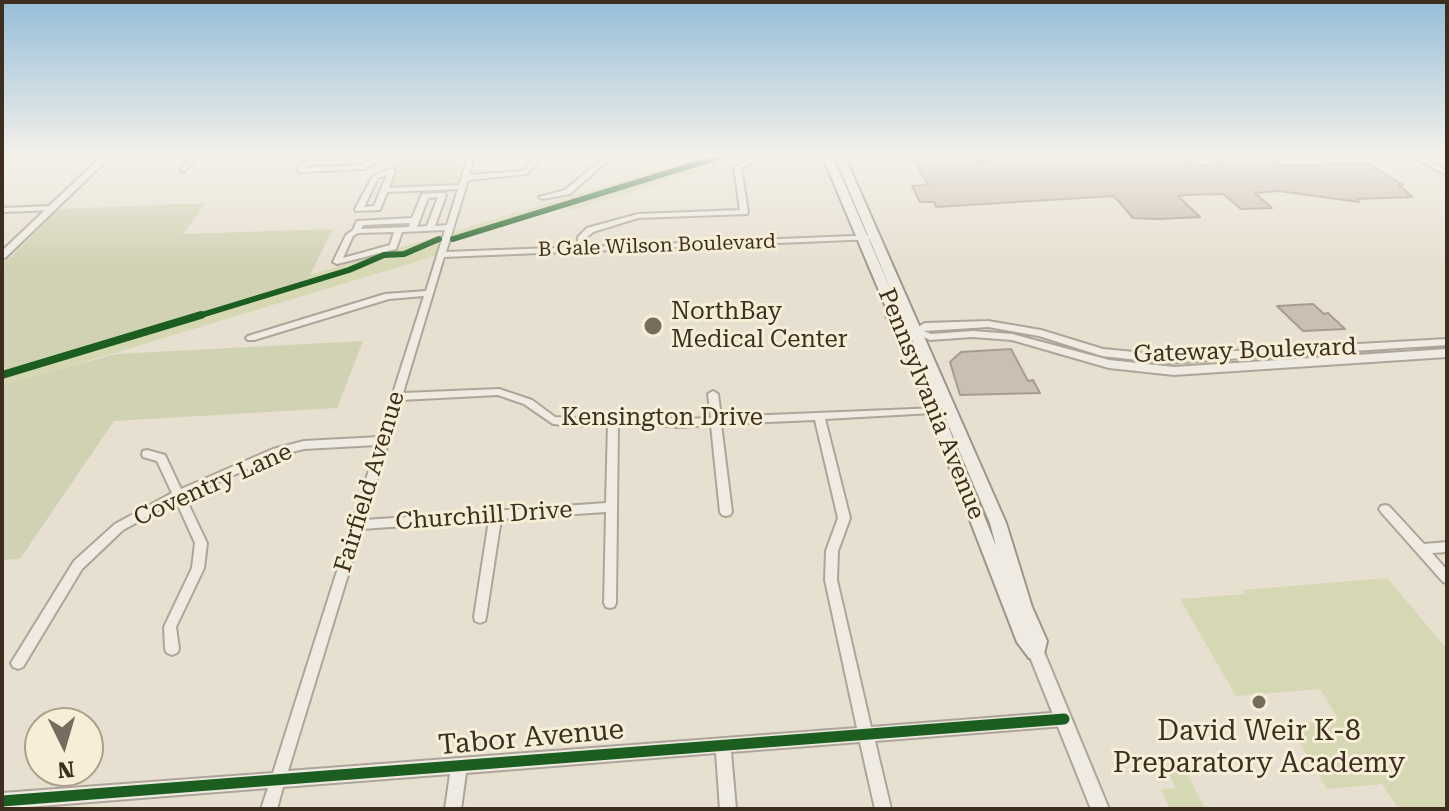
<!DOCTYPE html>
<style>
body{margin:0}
#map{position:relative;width:1449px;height:811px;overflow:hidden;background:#e7e0d1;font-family:"Roboto Serif",serif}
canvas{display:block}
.frame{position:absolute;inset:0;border:4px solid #3d2e20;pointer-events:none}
.north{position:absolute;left:24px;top:707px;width:80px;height:80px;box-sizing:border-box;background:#f7eed8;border:2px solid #ada18e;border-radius:50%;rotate:175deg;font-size:22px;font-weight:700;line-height:32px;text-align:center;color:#3d2e20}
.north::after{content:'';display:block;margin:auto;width:28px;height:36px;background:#786c5e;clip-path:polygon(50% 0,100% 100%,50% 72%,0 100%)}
</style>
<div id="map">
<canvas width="1449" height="811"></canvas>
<div class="frame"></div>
<div class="north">N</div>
</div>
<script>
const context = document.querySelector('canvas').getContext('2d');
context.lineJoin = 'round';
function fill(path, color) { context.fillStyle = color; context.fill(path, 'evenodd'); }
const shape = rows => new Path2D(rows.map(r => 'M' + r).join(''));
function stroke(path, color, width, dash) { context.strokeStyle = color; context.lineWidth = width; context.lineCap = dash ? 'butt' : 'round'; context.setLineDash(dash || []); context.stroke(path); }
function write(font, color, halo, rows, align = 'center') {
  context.font = font + ' "Roboto Serif",serif'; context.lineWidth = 6; context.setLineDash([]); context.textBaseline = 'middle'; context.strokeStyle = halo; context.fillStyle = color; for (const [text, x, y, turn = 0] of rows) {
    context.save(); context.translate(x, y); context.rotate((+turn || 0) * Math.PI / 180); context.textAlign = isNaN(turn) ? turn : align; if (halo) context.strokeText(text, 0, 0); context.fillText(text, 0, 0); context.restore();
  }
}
fill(shape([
 [388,155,464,155,455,184,389,187,397,169,386,162],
 [708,155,756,155,573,210,565,206,452,239,448,252,2,387,2,373,306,281,309,275],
 [1387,578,1447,649,1447,809,1399,809,1382,784,1327,789,1288,724,1339,720,1320,689,1236,696,1180,599,1245,594,1243,590],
 [1185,769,1205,809,1170,809,1161,790,1176,788,1168,771]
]), '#d6d7b3');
fill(shape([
 [206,203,183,234,333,229,307,281,2,372,2,265,59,209],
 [363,341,337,408,114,421,20,559,2,560,2,385,116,354]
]), '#d1d1b3');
const building = shape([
 [1019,155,1181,155,1192,164,1202,165,1224,164,1214,155,1267,155,1282,166,1367,163,1403,185,1399,185,1412,197,1357,199,1359,202,1279,191,1255,193,1272,208,1241,209,1223,194,1184,195,1178,196,1200,217,1159,219,1133,218,1114,196,936,207,934,202,920,202,912,186,928,185,913,158,972,156,974,160,986,160,1021,157,1019,155],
 [1313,304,1324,314,1328,313,1345,329,1303,331,1277,306,1313,304],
 [1011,349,1028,381,1033,380,1040,393,960,395,950,362,961,352,1011,349]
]);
fill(building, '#cbbfb2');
stroke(building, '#a89c90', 2);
const minor = shape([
 [193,155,199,155,185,171,181,171,181,169,193,155],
 [469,155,475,155,469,175,523,171,537,155,543,155,527,174,468,180,446,252,578,247,578,237,587,228,638,214,740,210,734,167,762,155,771,155,741,168,748,212,747,214,638,218,593,232,586,238,586,247,877,235,878,237,874,239,444,257,403,393,499,389,532,400,555,417,576,418,634,415,679,419,711,418,708,394,713,391,718,394,721,417,937,408,938,410,937,412,933,413,825,419,850,518,838,551,837,580,871,727,1064,712,1069,714,1071,719,1069,724,1064,726,875,741,891,809,875,809,860,742,731,752,736,809,720,809,716,753,466,773,461,809,445,809,450,774,283,787,277,809,261,809,268,788,2,809,2,793,273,773,377,445,304,449,276,456,185,497,207,543,204,568,176,627,179,649,177,653,172,655,167,653,165,649,164,627,192,568,195,543,176,501,123,530,82,569,23,667,18,669,13,667,11,663,74,561,115,524,172,493,157,461,143,457,142,454,143,451,147,450,165,455,181,489,273,449,304,441,379,437,424,296,389,299,254,340,248,340,246,338,248,336,385,294,426,291,445,230,402,232,396,249,337,264,333,262,346,235,353,230,357,221,412,218,422,194,445,193,446,195,435,226,447,225,458,189,387,192,380,210,356,211,355,209,373,176,390,169,394,169,395,170,389,188,459,185,469,155],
 [387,175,374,206,364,207,378,178,387,175],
 [438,197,427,226,417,227,428,198,438,197],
 [410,223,409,227,361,229,363,225,410,223],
 [394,232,390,245,343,258,353,236,358,233,394,232],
 [498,395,524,404,553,424,576,426,608,424,606,503,365,520,401,400,498,395],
 [815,420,838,518,826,551,825,580,857,728,288,771,362,529,489,520,474,617,475,621,480,623,485,621,486,617,501,519,606,512,604,603,606,607,610,608,614,607,616,603,618,423,634,423,679,427,711,425,720,512,722,515,726,516,730,515,732,512,721,424,815,420],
 [607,155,614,155,570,194,543,199,539,197,565,190,607,155],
 [375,159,378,161,377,162,364,169,300,172,297,170,303,162,305,161,375,159],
 [366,163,363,165,305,168,307,165,366,163],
 [52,206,55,206,55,210,2,212,2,208,52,206],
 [1385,505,1389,506,1424,544,1447,542,1447,552,1432,553,1447,570,1447,583,1443,582,1381,512,1379,509,1381,506,1385,505]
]);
const tertiary = shape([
 [103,155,112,155,5,258,2,259,2,251,103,155],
 [1407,155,1417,155,1447,170,1447,175,1407,155],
 [988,321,1041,330,1103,349,1165,355,1447,339,1447,345,1165,363,1102,356,1039,336,988,327,924,331,931,334,973,331,1012,334,1109,360,1174,367,1447,349,1447,357,1174,375,1109,368,1012,340,973,337,930,340,910,331,925,323,988,321],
 [1036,645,1042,647,1044,652,1109,809,1091,809,1028,652,1030,647,1036,645]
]);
const secondary = shape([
 [822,155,832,155,901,313,899,316,911,346,916,349,834,155,844,155,1006,523,1032,607,1047,641,1043,658,1036,660,1029,658,1017,642,906,354,900,348,886,315,888,312,822,155],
 [936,396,990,523,996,546,936,396]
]);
stroke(minor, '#ada599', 4);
stroke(tertiary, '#ada599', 4);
stroke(secondary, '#9c958a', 4);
fill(minor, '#efebe3');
fill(tertiary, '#efebe3');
fill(secondary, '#efebe3');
stroke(shape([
 [453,239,725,155],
 [195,317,349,270,384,255,404,254,439,239]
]), '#1b5e20', 6);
stroke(shape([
 [2,375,201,315]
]), '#1b5e20', 8);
stroke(shape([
 [2,801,1064,719]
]), '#1b5e20', 11);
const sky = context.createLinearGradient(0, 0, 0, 268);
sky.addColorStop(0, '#96bed9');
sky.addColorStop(0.58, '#f4f1ea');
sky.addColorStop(1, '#f4f1ea00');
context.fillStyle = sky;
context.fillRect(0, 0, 1449, 268);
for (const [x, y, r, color] of [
 [653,326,10,"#786c5e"],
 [1259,702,8,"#786c5e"]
]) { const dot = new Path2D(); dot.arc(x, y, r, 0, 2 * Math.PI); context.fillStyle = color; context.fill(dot); stroke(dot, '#f7eed8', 3); }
write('20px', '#3d2e20', '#f7eed8', [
 ["B Gale Wilson Boulevard",657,246,-2]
]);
write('24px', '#3d2e20', '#f7eed8', [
 ["NorthBay",671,312],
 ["Medical Center",671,340]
], 'left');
write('24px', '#3d2e20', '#f7eed8', [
 ["Gateway Boulevard",1245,351,-2],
 ["Pennsylvania Avenue",931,404,68],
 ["Kensington Drive",662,418],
 ["Fairfield Avenue",370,482,-73],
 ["Coventry Lane",213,485,-24],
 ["Churchill Drive",484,516,-4]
]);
write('28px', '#3d2e20', '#f7eed8', [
 ["David Weir K-8",1259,732],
 ["Preparatory Academy",1259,764]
]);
write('28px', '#3d2e20', '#f7eed8', [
 ["Tabor Avenue",531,738,-5]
]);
</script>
